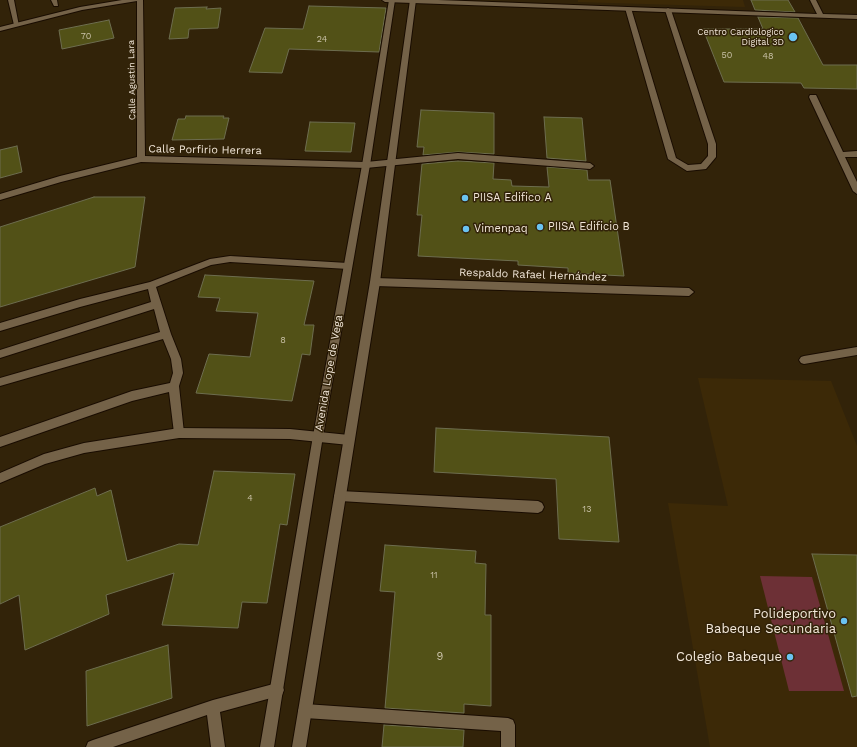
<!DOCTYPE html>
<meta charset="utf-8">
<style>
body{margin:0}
canvas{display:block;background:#322309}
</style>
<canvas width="857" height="747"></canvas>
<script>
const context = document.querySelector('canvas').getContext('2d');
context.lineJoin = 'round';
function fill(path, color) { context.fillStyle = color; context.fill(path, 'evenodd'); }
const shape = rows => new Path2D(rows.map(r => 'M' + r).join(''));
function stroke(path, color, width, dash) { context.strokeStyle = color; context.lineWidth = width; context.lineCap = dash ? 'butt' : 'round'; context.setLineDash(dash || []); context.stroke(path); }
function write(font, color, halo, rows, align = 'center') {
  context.font = font + ' "Work Sans",sans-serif'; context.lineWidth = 3; context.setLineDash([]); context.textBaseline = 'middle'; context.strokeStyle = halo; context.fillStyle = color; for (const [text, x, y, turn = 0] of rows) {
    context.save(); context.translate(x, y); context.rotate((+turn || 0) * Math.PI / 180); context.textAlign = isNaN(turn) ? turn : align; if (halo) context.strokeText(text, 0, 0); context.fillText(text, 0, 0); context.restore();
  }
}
fill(shape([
 [578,0,743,0,745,7,578,2],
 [698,378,831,381,857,446,857,747,710,747,668,503,728,506]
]), '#3c2907');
fill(shape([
 [760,576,812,577,844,691,789,691]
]), '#6d3036');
const building = shape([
 [751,0,788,0,795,12,755,10,751,0],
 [309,6,386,8,379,52,289,49,282,73,249,72,265,28,303,29,309,6],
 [207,7,206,9,221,8,218,28,189,29,188,38,169,39,175,8,207,7],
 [758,17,798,18,823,65,857,65,857,89,804,88,801,83,724,82,703,29,763,29,758,17],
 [109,20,114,38,62,49,59,30,109,20],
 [421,110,494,113,494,154,458,152,423,155,424,147,417,147,421,110],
 [186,116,224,116,223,118,229,118,224,139,172,140,178,119,185,119,186,116],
 [544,117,582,118,586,161,547,158,544,117],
 [310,122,355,123,351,152,305,151,310,122],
 [17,146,22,172,0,178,0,150,17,146],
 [458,161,494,163,493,179,511,180,512,186,549,187,547,167,587,170,588,180,610,180,624,276,568,273,568,268,518,265,518,261,418,256,422,215,417,215,422,164,458,161],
 [94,197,145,197,135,267,0,307,0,227,94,197],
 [205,275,314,281,304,325,314,325,310,355,302,354,292,401,196,393,209,354,250,357,258,313,216,311,220,298,198,297,205,275],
 [436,428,609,437,619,542,559,539,556,479,434,472,436,428],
 [214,471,295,474,287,525,280,524,267,603,242,602,238,628,162,625,174,573,106,595,109,614,25,650,19,595,0,604,0,527,95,488,97,496,111,490,127,561,179,544,198,545,214,471],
 [385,545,476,551,475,563,486,564,485,615,491,615,491,706,464,704,464,713,385,708,395,592,380,591,385,545],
 [812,554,857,555,857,696,852,697,812,554],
 [168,645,172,698,87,726,86,671,168,645],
 [384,725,464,730,463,747,382,747,384,725]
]);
fill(building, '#525117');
stroke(building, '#6d6d4f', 1);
const service = shape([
 [8,0,14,0,19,26,14,25,8,0],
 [51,0,57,0,58,6,54,6,51,0],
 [626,7,631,8,676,158,688,165,701,164,708,156,708,144,665,10,668,8,671,10,716,144,716,157,706,169,687,171,668,159,625,8,626,7],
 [230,256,348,263,352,266,348,269,230,262,211,265,156,287,171,334,181,359,183,373,179,386,184,433,183,436,179,438,175,436,174,433,169,392,132,401,0,447,0,437,132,391,170,383,173,373,171,359,163,339,0,386,0,378,160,332,154,309,0,358,0,350,151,302,148,289,80,307,0,331,0,323,80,299,150,282,210,259,230,256],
 [340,491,538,501,542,503,544,507,542,511,538,513,340,501,336,500,334,496,336,492,340,491],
 [277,683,282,685,284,690,282,695,220,712,225,747,211,747,207,715,113,747,86,747,88,742,93,740,213,700,277,683],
 [305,704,508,718,513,720,515,725,515,747,501,747,501,731,305,718,300,716,298,711,300,706,305,704]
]);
const minor = shape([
 [122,0,143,0,145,156,366,162,458,153,590,163,594,166,590,169,458,159,366,168,141,162,61,182,0,200,0,194,60,176,137,157,137,1,82,10,0,31,0,27,80,7,122,0],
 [382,0,438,0,817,14,810,0,816,0,823,14,857,15,857,19,385,2,382,0],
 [810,95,816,95,817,97,843,152,857,151,857,157,845,157,857,182,857,194,853,191,809,97,810,95],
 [375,278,689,288,694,292,689,296,375,286,370,282,375,278],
 [857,347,857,355,804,364,801,363,799,360,801,357,804,356,857,347],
 [179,428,290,429,349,435,353,437,354,440,353,443,349,445,290,439,179,438,84,453,45,464,0,483,0,473,44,454,84,443,179,428]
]);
const secondary = shape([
 [389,0,395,0,370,165,323,436,274,747,260,747,313,436,362,165,389,0],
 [410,0,416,0,380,282,306,747,292,747,370,282,410,0]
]);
stroke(service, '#190c00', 2);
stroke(minor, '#190c00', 2);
stroke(secondary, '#190c00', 2);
fill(service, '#746248');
fill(minor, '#746248');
fill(secondary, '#746248');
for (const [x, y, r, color] of [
 [793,37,5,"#6ac3f1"],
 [465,198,4,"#6ac3f1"],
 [540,227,4,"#6ac3f1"],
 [466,229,4,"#6ac3f1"],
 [844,621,4,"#6ac3f1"],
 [790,657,4,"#6ac3f1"]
]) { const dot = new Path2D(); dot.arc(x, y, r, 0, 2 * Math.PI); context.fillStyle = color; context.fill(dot); stroke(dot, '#322309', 1.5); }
write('9px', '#f2e7d9', '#322309', [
 ["Centro Cardiologico",784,32],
 ["Digital 3D",784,42]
], 'right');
write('9px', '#cac2a8', null, [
 ["70",86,36],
 ["24",322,39],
 ["50",727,55],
 ["48",768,56],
 ["8",283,340],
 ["4",250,498],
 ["13",587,509],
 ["11",434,575]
]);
write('9px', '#f2e7d9', '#322309', [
 ["Calle Agustín Lara",132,80,-91]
]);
write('11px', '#f2e7d9', '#322309', [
 ["Calle Porfirio Herrera",205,150,1],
 ["Respaldo Rafael Hernández",533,275,2],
 ["Avenida Lope de Vega",329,373,-80]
]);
write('11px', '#f2e7d9', '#322309', [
 ["PIISA Edifico A",473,198],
 ["PIISA Edificio B",548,227],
 ["Vimenpaq",474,229]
], 'left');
write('11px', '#cac2a8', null, [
 ["9",440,657]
]);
write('13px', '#f2e7d9', '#322309', [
 ["Polideportivo",836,614],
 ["Babeque Secundaria",836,629],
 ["Colegio Babeque",782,657]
], 'right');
</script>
